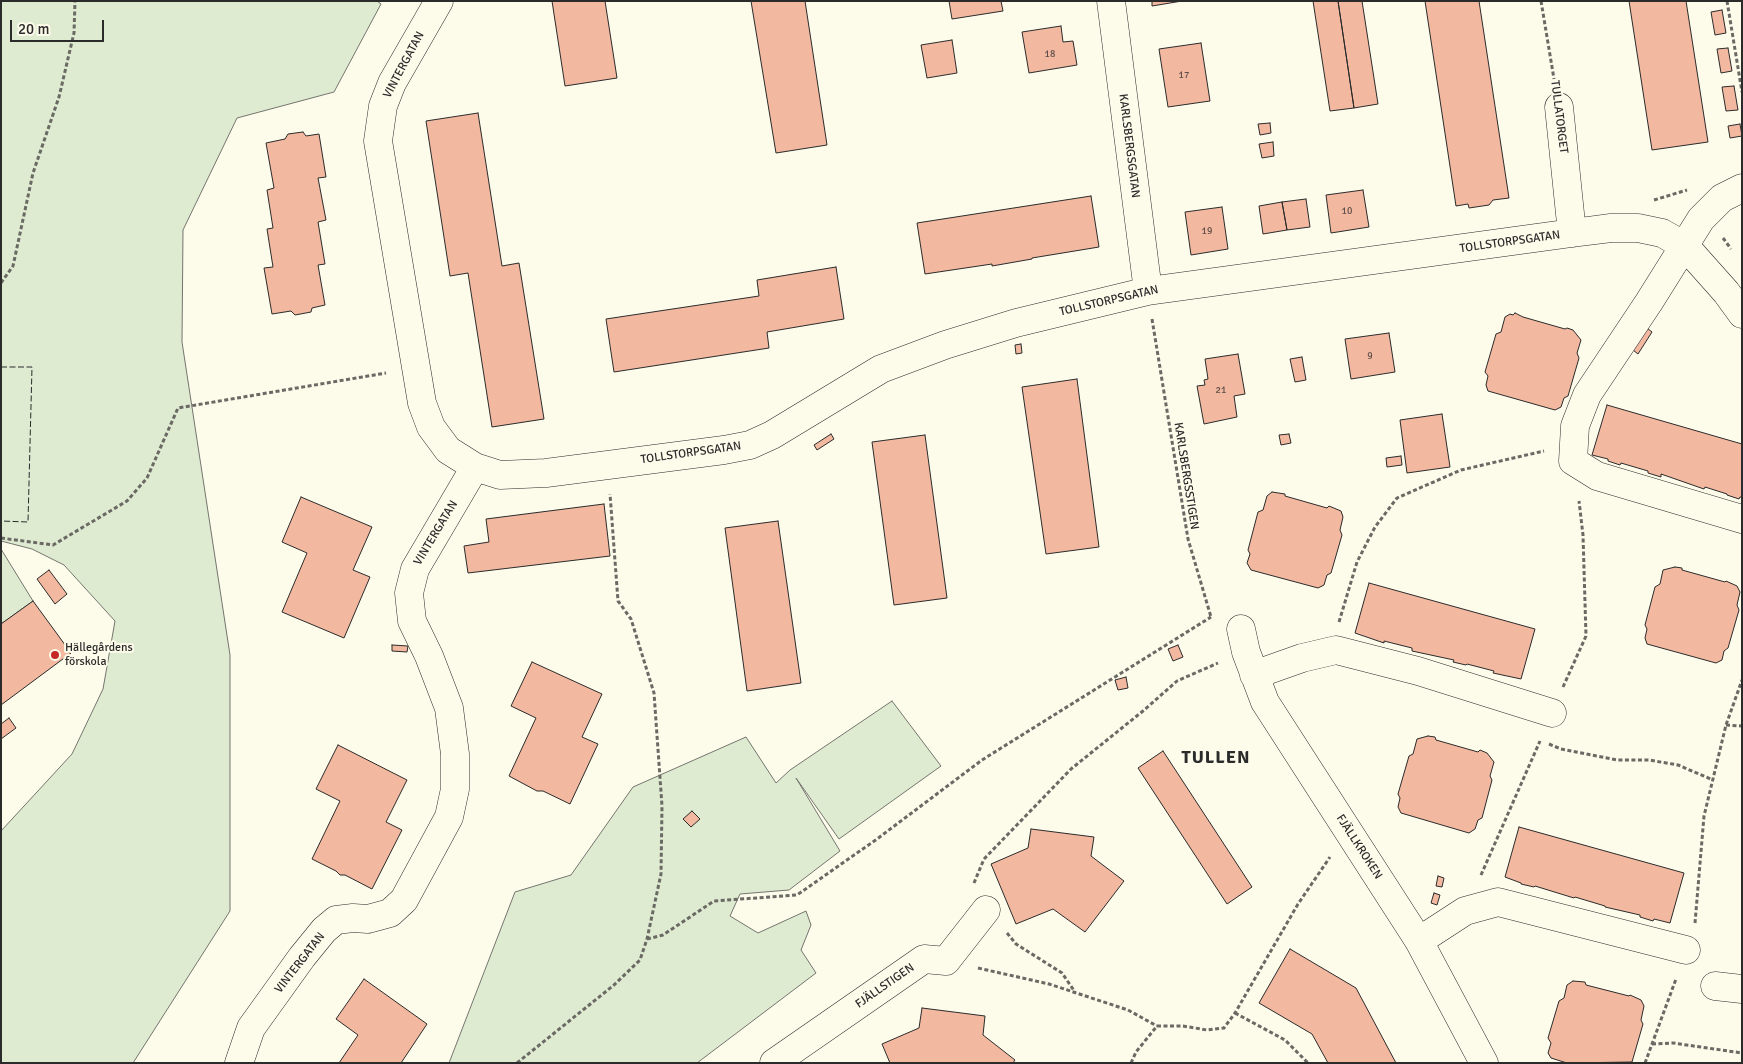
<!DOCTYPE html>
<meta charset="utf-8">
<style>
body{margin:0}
#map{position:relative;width:1743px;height:1064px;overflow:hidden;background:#fdfbea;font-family:Signika,sans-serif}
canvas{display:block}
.frame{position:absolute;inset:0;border:2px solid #2b2b2b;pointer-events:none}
.scale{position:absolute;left:10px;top:20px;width:94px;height:22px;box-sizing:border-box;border:2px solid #2b2b2b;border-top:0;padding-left:6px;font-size:15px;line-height:18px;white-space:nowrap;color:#2b2b2b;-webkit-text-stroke:4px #fdfbea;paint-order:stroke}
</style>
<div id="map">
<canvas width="1743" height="1064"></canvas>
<div class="frame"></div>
<div class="scale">20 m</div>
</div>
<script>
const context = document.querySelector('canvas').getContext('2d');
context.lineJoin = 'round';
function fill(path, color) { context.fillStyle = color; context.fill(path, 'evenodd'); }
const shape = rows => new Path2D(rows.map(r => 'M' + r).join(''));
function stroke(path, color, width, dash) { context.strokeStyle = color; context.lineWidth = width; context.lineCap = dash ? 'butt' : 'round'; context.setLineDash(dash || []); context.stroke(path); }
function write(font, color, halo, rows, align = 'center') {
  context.font = font + ' Signika,sans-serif'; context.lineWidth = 4; context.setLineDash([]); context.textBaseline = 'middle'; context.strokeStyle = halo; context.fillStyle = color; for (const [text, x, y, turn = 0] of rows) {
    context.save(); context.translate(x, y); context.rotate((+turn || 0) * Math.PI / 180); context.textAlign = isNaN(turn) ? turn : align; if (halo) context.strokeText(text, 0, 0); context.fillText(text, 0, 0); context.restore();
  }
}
const green = shape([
 [1,1,377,1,381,4,334,92,237,118,183,230,182,342,230,655,230,911,133,1063,1,1063,1,831,72,754,103,689,115,621,64,565,32,549,1,541,1,1],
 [1,549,33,601,1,624,1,549],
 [892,701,941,766,839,839,796,778,840,851,789,890,740,894,730,916,758,933,806,911,811,925,801,950,816,973,697,1063,449,1063,515,892,571,875,633,787,746,737,776,783,790,770,892,701]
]);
fill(green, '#deebd1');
stroke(green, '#74746e', 1);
const building = shape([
 [552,1,605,1,617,78,565,86,552,1],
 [751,1,805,1,827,145,776,153,751,1],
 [949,1,1001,1,1003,11,952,19,949,1],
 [1152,1,1182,1,1152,6,1152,1],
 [1313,1,1338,1,1354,108,1330,111,1313,1],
 [1338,1,1362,1,1378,104,1354,108,1338,1],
 [1425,1,1479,1,1509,198,1493,200,1489,205,1469,208,1468,204,1456,206,1425,1],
 [1629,1,1686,1,1708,142,1652,150,1629,1],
 [1722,10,1726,33,1715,35,1711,12,1722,10],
 [1061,26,1063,42,1073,41,1077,65,1029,73,1022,32,1061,26],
 [952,40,957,73,927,78,921,45,952,40],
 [1201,43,1210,101,1168,107,1159,49,1201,43],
 [1728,48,1732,71,1721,73,1717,49,1728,48],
 [1734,86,1738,110,1726,111,1722,87,1734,86],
 [478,113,502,266,519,263,544,419,492,427,468,273,450,276,426,121,478,113],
 [1270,123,1271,133,1260,135,1258,124,1270,123],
 [1740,124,1742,136,1730,138,1728,126,1740,124],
 [303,132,306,136,319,134,326,177,318,178,326,220,318,222,325,264,318,265,325,305,312,308,311,312,295,315,291,311,272,314,264,268,273,267,267,229,273,228,267,190,274,188,266,143,285,139,288,134,303,132],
 [1273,142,1274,156,1262,158,1259,144,1273,142],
 [1363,190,1369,227,1331,233,1326,195,1363,190],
 [1091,196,1099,247,1032,258,1032,259,992,266,992,264,925,274,917,223,1091,196],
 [1306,199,1310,227,1287,230,1282,202,1306,199],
 [1282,202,1287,230,1263,234,1259,206,1282,202],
 [1222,207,1228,249,1191,255,1185,212,1222,207],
 [836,267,844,319,767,332,769,348,614,372,606,319,759,296,757,280,836,267],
 [1515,313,1523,317,1565,329,1567,328,1573,330,1581,340,1577,353,1579,358,1568,396,1564,398,1561,407,1555,410,1488,391,1486,385,1488,376,1485,372,1496,334,1501,332,1505,317,1510,314,1513,315,1515,313],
 [1647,328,1652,332,1638,354,1633,350,1647,328],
 [1389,333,1395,372,1351,379,1345,339,1389,333],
 [1021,344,1022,353,1016,354,1015,345,1021,344],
 [1238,354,1245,394,1234,396,1237,417,1204,424,1197,386,1205,385,1204,380,1208,379,1205,359,1238,354],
 [1302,357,1306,380,1295,382,1290,359,1302,357],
 [1077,379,1099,547,1046,554,1022,387,1077,379],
 [1607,405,1742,444,1742,497,1740,497,1739,499,1727,495,1727,494,1705,487,1704,489,1661,474,1661,477,1648,473,1648,471,1621,463,1620,465,1608,461,1608,459,1592,455,1607,405],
 [1442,414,1450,467,1407,473,1400,420,1442,414],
 [831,434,834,439,817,450,814,445,831,434],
 [1289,434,1291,443,1281,445,1279,435,1289,434],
 [925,435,947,598,894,605,872,442,925,435],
 [1401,456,1402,465,1387,467,1386,458,1401,456],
 [1272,492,1285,494,1285,496,1327,508,1329,506,1341,511,1343,517,1340,530,1342,535,1331,573,1327,575,1324,585,1318,588,1251,570,1247,563,1250,554,1248,550,1258,512,1263,510,1267,496,1272,492],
 [301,497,372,527,353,570,370,577,344,638,282,612,307,553,282,542,301,497],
 [604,504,610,556,468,573,464,546,489,542,486,519,604,504],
 [778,521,801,683,747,691,725,528,778,521],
 [1675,567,1682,568,1682,570,1725,582,1726,581,1737,586,1740,592,1737,605,1739,610,1728,648,1724,651,1722,660,1716,663,1647,644,1645,638,1647,629,1645,625,1655,587,1660,584,1663,570,1675,567],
 [49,570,67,594,55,604,37,579,49,570],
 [1369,583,1535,629,1521,679,1493,673,1494,671,1467,664,1466,665,1453,662,1454,660,1412,651,1412,648,1384,641,1384,643,1355,633,1369,583],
 [33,601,71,653,1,705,1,624,33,601],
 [392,645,408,646,407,652,392,651,392,645],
 [1178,645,1183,657,1173,661,1168,649,1178,645],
 [532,662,602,694,582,737,598,744,570,804,543,791,537,791,509,776,536,718,511,706,532,662],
 [1126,677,1128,688,1118,690,1115,680,1126,677],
 [9,718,16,728,1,739,1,724,9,718],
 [1428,736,1435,737,1436,740,1478,752,1480,750,1487,753,1494,762,1490,776,1492,780,1482,818,1478,820,1475,829,1469,833,1401,813,1398,807,1400,798,1398,794,1409,756,1413,754,1417,739,1428,736],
 [338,745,407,780,386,822,402,830,372,889,345,875,340,875,336,871,312,859,340,801,316,789,338,745],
 [1163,751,1252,887,1227,904,1138,768,1163,751],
 [692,811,700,819,691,827,683,819,692,811],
 [1519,827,1684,873,1670,923,1654,919,1653,921,1640,917,1640,915,1605,907,1605,906,1575,897,1574,898,1535,886,1534,887,1521,884,1521,883,1505,877,1519,827],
 [1031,829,1094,837,1091,856,1124,881,1085,932,1053,909,1016,924,991,864,1028,848,1031,829],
 [1438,876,1444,878,1442,887,1436,886,1438,876],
 [1434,893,1440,895,1437,905,1431,903,1434,893],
 [1290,949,1356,988,1396,1063,1328,1063,1312,1034,1259,1003,1290,949],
 [364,979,427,1024,401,1063,339,1063,358,1035,336,1019,364,979],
 [1573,981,1585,982,1586,985,1629,996,1630,995,1641,1000,1644,1006,1641,1020,1643,1024,1632,1062,1567,1063,1551,1058,1548,1053,1551,1043,1548,1038,1559,1001,1564,998,1567,985,1573,981],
 [922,1008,985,1016,983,1035,1015,1060,1013,1063,890,1063,882,1044,919,1028,922,1008]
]);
fill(building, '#f2b8a0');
stroke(building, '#2b2b2b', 1);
const minor = shape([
 [439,1,392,83,383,106,378,141,422,403,431,427,448,450,475,467,500,475,546,473,724,450,750,445,772,435,881,369,945,345,1016,323,1148,291,1572,233,1611,228,1638,228,1662,233,1685,246,1726,292,1742,314],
 [1111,1,1148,291],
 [1559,107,1572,233],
 [1742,188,1722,198,1701,219,1649,302,1587,395,1575,426,1573,461,1597,476,1742,519],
 [1241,629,1246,652,1265,702,1419,941,1484,1063],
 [1254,675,1302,658,1336,650,1418,671,1552,713],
 [1419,941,1465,911,1498,902,1686,950],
 [1715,986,1742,989],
 [239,1063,251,1028,302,957,324,930,336,920,353,918,368,919,390,913,404,900,449,817,455,789,455,754,449,708,429,656,412,621,409,593,415,569,475,467],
 [774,1063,924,959,946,961,986,910]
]);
stroke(minor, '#2b2b2b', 29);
stroke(shape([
 [1541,1,1554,79],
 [1727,1,1742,92],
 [1654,200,1687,190],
 [1723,238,1731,249],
 [1,283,13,266,33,173,59,97,74,33,75,1],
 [1152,319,1188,539,1211,617],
 [1,538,53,545,127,501,147,478,178,408,386,373],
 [1339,622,1357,562,1375,527,1397,498,1461,470,1544,451],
 [1563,687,1586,636,1583,535,1579,501],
 [1726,725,1742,726],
 [1549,744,1561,749,1617,760,1649,760,1678,765,1713,780],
 [1481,875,1540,741],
 [974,883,984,859,1071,769,1143,711,1177,681,1218,663],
 [1695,923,1704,816,1726,725,1742,680],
 [1007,933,1016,944,1062,973,1075,992],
 [647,939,663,935,714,901,797,895,877,839,982,760,1211,617],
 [978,968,1049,984,1128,1010,1157,1026],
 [1235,1013,1285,1040,1308,1063],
 [1652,1044,1673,1043,1742,1053],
 [517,1063,614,985,640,960,647,939,661,874,662,806,654,693,631,619,618,601,610,494],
 [1131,1063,1136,1052,1157,1026,1183,1026,1207,1030,1224,1028,1235,1013,1298,904,1330,857],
 [1645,1063,1676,979]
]), '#6a6964', 3, [4, 2.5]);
stroke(minor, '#fdfbea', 28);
stroke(shape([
 [1,367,32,367,28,522,1,521]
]), '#2b2b2b', 1, [6, 2.5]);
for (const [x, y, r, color] of [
 [55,655,5,"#c62828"]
]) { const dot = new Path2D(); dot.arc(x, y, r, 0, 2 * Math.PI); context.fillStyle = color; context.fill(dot); stroke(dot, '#fdfbea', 2); }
write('10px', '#5d4e48', null, [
 ["18",1050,54],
 ["17",1184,75],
 ["10",1347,211],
 ["19",1207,231],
 ["9",1370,356],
 ["21",1221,390]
]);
write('12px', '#2b2b2b', '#fdfbea', [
 ["VINTERGATAN",404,65,-62],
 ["TULLATORGET",1559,117,83],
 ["KARLSBERGSGATAN",1129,146,83],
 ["TOLLSTORPSGATAN",1510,242,-8],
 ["TOLLSTORPSGATAN",1109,301,-13],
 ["TOLLSTORPSGATAN",691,453,-8],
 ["KARLSBERGSSTIGEN",1186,476,81],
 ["VINTERGATAN",436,533,-59],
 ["FJÄLLKROKEN",1359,847,57],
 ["VINTERGATAN",300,963,-52],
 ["FJÄLLSTIGEN",885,986,-35]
]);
write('12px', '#2b2b2b', '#fdfbea', [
 ["Hällegårdens",65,648],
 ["förskola",65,662]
], 'left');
context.letterSpacing = '1px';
write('bold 18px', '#2b2b2b', '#fdfbea', [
 ["TULLEN",1216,758]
]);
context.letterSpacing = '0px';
</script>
